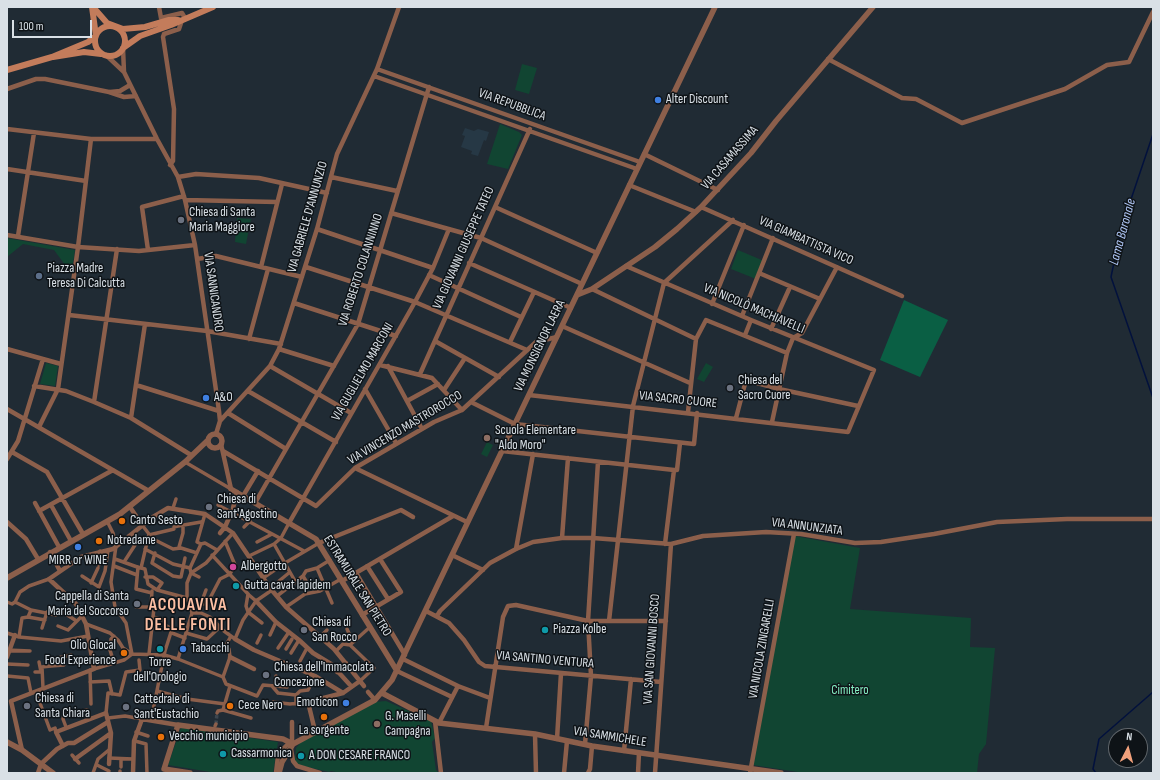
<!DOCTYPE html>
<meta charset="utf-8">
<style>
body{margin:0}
#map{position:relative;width:1160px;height:780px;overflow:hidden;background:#202b34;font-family:"Sofia Sans Condensed",sans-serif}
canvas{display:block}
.frame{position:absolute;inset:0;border:8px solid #d9e0e6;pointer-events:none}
.north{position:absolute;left:1108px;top:728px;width:40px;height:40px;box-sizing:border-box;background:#0e1317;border:1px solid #5f656a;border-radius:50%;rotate:6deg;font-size:11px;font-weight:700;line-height:16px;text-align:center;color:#d9e0e6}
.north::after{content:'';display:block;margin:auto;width:14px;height:18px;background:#f1a17c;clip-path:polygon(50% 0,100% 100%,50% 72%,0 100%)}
.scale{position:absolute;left:12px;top:20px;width:80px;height:18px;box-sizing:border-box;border:2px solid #d9e0e6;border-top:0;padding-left:5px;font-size:12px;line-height:14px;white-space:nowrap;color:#d9e0e6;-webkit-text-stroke:3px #0e1317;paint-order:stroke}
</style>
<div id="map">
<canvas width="1160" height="780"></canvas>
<div class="frame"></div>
<div class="north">N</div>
<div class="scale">100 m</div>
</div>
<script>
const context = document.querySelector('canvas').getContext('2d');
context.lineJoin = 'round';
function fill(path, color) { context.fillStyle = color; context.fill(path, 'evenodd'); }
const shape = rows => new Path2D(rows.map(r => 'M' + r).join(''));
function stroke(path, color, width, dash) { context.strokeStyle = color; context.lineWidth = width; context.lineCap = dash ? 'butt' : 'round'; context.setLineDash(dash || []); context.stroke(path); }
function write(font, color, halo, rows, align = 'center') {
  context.font = font + ' "Sofia Sans Condensed",sans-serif'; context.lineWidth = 3; context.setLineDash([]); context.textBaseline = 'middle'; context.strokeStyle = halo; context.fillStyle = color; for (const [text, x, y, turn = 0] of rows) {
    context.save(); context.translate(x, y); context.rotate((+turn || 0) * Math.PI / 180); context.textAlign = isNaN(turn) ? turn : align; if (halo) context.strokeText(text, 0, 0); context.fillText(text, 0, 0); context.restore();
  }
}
fill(shape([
 [465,128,474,131,478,129,489,132,486,141,484,140,478,156,471,154,472,151,461,147,465,136,462,135]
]), '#263845');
fill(shape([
 [522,64,537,68,529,94,515,90],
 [500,124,519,132,522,135,508,169,487,164],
 [237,218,251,219,246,244,235,242],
 [7,238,75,250,72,269,68,269,54,250,23,244,7,257],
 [738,250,764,261,756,279,731,269],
 [46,363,58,366,55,386,40,384],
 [706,363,713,367,704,382,697,379],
 [487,442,493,445,487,457,481,454],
 [795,536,860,548,850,609,971,618,970,647,995,648,986,744,979,754,977,773,804,773,753,765],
 [386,701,431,721,435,738,432,742,436,770,439,773,341,773,331,771,329,772,299,765,295,762,296,748,301,742,374,702],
 [181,728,278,742,273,773,216,773,168,765]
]), '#114532');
fill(shape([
 [904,300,948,320,920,377,880,360]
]), '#0a5f44');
stroke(shape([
 [1153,134,1121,229,1111,277,1153,398],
 [1096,773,1093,769,1099,739,1153,692]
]), '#02113d', 1.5);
stroke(shape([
 [216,724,217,713]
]), '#3c464f', 3.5, [3.5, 2]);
stroke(shape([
 [185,462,231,489],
 [218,505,304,551],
 [173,508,176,499],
 [107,521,113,533,116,546,111,582,115,607,126,623,132,654],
 [142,525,149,534,141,568,145,569,148,584,157,590,187,598,192,613],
 [244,527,250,521],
 [149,535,174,529,174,527,178,526,201,522],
 [149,537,173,549,181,548,197,553],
 [225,541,235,565,230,574],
 [257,542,272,534],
 [201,544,205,543,217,550],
 [274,544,295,581],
 [179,547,183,533,183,525],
 [145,549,173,564,190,568],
 [155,553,152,563,173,576,179,577,181,577,185,558],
 [212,555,249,595,256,601],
 [249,556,274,544,281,538,289,523],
 [115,559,140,568],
 [124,562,135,545],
 [99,565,100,551],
 [114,566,137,575],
 [138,567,136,589,152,593],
 [317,568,332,603],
 [82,576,99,587,105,571,108,550],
 [303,576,309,586],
 [145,577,153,577,162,583,157,590],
 [199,577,191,573,190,568,201,544,197,542,205,514],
 [263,578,285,563,319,543],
 [279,581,290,572],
 [91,583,98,568],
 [270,588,275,584],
 [248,594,246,606,248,612,262,623],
 [277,596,303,576,306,571,317,568,330,560],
 [187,598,187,583,191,573,206,563,233,533],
 [7,602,12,604,15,602,31,610,28,617,22,618,19,637],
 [15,602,20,592,29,586,49,579],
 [204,604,209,600,220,579,230,574],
 [204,604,203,598,206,590],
 [136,607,151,607],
 [151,607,154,608,153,617,164,620,165,625,172,629,165,651,151,720],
 [151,607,152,591],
 [286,607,305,594,320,591,341,579],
 [31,610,56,615,61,611,75,620],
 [192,613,201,613,210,617,224,631,235,639,243,620,256,601,272,590],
 [28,617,45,620],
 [86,624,110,633,118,640,123,648,132,654],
 [58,626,68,630,81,617],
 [42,628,47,612],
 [347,629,353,642],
 [7,633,19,637,61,641,88,636],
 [172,633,185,638],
 [186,633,207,639,221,626],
 [270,635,276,622],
 [320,637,327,630],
 [257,643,261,635],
 [350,645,374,668,360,681],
 [278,648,289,632],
 [286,649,292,639],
 [7,650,30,651,10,651],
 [336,651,343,644,350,645,370,627],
 [291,653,299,640],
 [132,654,164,655,178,659,223,677],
 [149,654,153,617],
 [178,659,192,613],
 [300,661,307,648],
 [114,663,110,650,111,639,114,636],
 [7,664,28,665],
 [51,666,64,665],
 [94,669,124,660,132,654],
 [90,670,91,704],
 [35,672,41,672,39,662],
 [7,676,28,678,31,693],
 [223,677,226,684,257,696,263,685,287,687],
 [223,677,230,657,229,649,226,645,231,636],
 [90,682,109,681,112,694],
 [272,686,278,693,296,695,296,704],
 [275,686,276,676],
 [43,688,42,667,51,666,54,659,71,655],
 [157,691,187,699,225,704],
 [37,695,50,730,55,728,56,732],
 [296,695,300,691,308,690,315,676],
 [273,702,290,704,308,702],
 [223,710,251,718],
 [106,713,108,693,120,695,126,672,140,670,139,660],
 [217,713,218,711,223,710,230,686],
 [108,718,125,716,142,719],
 [215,726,216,724],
 [66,727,63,719,64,715,87,710],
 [136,732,148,736],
 [135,741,146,744,147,773],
 [72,755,79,763],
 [109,758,133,759],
 [97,765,109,771],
 [121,767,121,759],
 [93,773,98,759,110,749],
 [120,773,120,771]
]), '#8c5f4b', 3.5);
stroke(shape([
 [159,7,161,18,182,13,185,18],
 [123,48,124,72],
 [106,55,124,72,157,139,178,177,185,200,195,245,219,411,220,421,216,434],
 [828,59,902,98,916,99,962,123,1065,89,1107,65,1129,62,1153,12],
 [377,69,640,162],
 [374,76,637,169],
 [7,89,36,79,45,79,109,92,124,97,136,96],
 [110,92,120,91,130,85],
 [7,129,91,139,157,139],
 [644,154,718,190],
 [170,165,173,161,174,109,163,37,164,34,179,29,182,20],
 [7,169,86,181],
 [178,177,196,174,259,178,327,193],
 [331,177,397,191],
 [629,185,696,212],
 [185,200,277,202],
 [495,207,597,253],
 [701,207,902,296],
 [391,213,481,238,582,284],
 [317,229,433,268],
 [7,235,78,247,139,251,195,245],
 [18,236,34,133],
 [148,250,142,207,184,196],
 [197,259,216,256,302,277],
 [469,263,571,308],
 [261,267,282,184],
 [306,267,415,302,527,350],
 [759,273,820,299],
 [429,275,521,317],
 [592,289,696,339],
 [294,303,396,336],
 [712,304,744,225],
 [69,315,207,331,281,344],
 [742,316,773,238],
 [562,326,690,383],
 [771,329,790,287],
 [745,335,751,320],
 [249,339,268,269],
 [435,341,499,377],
 [510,342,534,292],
 [7,349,61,364],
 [279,349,334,366],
 [380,365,432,378,462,410],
 [270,366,351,413],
 [388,366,422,429],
 [420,374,530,129],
 [136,385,219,411],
 [34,386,66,391,94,402,131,418,191,455],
 [365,389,396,443],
 [444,390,465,358],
 [248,391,336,442],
 [529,395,848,432,874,370,751,320,626,266],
 [407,401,438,384],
 [94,402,117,249],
 [471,402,515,424,694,444,697,413],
 [7,409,149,491],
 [688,412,696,339,706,320,787,353],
 [228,413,286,449],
 [131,418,145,324],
 [736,418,746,380,779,389,858,406],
 [220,421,270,366,279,349,317,229,337,154,377,69,399,7],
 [772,422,787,353,793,338,802,333,837,267],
 [39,427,58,389,78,247,91,139],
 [221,444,231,489],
 [223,451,316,506,355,468,434,422,462,410,536,342,557,337],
 [502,451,674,470],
 [12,452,47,472,83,534],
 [7,459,18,441,43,359],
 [355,468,467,522],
 [674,470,677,470,680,443],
 [243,496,258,471],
 [35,503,59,547],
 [255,503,358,324,429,87],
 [51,505,71,541],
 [130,507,142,525],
 [233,508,237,492],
 [39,511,113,470],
 [7,522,26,539,38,559],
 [289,523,415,302,433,268,449,229],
 [220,533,225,527,232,511],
 [562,538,568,458],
 [319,543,401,510,413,517],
 [665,544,674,470],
 [516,549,533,454],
 [50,552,60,571],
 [452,555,483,570],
 [367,566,388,599],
 [356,573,405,655],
 [342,581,453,516],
 [256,601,276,622,299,640,313,653,331,664,351,686],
 [426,611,449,623,464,640,479,662,485,666,661,682],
 [362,615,401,592,380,559],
 [437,616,440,611,490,563,516,549,533,542,562,538,593,538,671,544,703,536,766,532,801,534,855,543,881,542,934,534,997,522,1067,519,1153,519],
 [609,621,633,406,664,283,733,220],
 [235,639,254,650,315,676,343,693],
 [7,657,15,635],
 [230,657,254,669],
 [403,659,458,686,490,698],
 [397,671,452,697],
 [337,672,346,663],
 [368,692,375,700],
 [435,721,441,773],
 [439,723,458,686],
 [486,728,503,617,508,606,516,605,588,621,666,621],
 [315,731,308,702,343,693,360,681],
 [535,734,536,773],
 [557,739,561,673],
 [292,742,292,722],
 [585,744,591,676,588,621,598,462],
 [63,746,56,732,106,713,111,733,109,764],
 [291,749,293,761,297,766,320,773],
 [22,750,11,701,94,669,86,624,76,604,49,579,81,557,113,549,153,517,168,508,205,514,233,533,270,588,286,607,334,649,364,686],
 [624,751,631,679],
 [75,759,111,733],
 [38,773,41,764,57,749,68,743,74,743,108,722],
 [133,773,134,741,142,719,178,725],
 [276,773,278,756,282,750,287,745,293,744],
 [564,773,567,741],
 [588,773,590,769,592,746],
 [638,773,639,753],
 [655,773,671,544],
 [750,773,794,534]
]), '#8c5f4b', 4.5);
stroke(shape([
 [577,295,592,289,655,247,677,229,701,207,751,153,776,121,873,7],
 '208 441a7 7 0 1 1 14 0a7 7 0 1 1-14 0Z',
 [231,489,316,539,397,671],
 [7,578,120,514,185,462,207,441],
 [382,693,439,723,535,734,592,746,781,773],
 [7,742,22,750,53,773],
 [293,744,375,700,392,680,715,7],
 [190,773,164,769,178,725,283,739,293,744],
 [279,773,282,762,293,744]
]), '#8c5f4b', 5.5);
stroke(shape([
 [93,7,107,23,123,29,145,27,169,20,178,20],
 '95 41a15 15 0 1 1 30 0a15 15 0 1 1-30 0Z',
 [123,48,140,36,171,25,213,7],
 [53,57,84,52,101,54],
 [7,70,52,57,88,42,96,36,92,7]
]), '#c37c5b', 6);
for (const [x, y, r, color] of [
 [658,100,4,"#3f7fe0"],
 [181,220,4,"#6b7280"],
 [39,276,4,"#5c6f8a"],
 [730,388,4,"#6b7280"],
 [206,398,4,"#3f7fe0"],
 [487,438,4,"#8d6e63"],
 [209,507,4,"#6b7280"],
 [122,521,4,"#e8710a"],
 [99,541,4,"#e8710a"],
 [78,547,4,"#3f7fe0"],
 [233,567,4,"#d1479c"],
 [236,586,4,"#0f9aa8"],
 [137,604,4,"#6b7280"],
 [304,630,4,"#6b7280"],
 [545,630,4,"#0f9aa8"],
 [160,649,4,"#0f9aa8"],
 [183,649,4,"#3f7fe0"],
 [124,653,4,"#e8710a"],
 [266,675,4,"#6b7280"],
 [346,703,4,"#3f7fe0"],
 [27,706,4,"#6b7280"],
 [230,706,4,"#e8710a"],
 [126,707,4,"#6b7280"],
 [324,717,4,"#e8710a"],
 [377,724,4,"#8d6e63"],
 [161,737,4,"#e8710a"],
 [223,754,4,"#0f9aa8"],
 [301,756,4,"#0f9aa8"]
]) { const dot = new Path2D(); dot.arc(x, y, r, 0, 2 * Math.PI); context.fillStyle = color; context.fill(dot); stroke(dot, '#0e1317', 1.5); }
write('13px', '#d9e0e6', '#0e1317', [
 ["Alter Discount",666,100],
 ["Chiesa di Santa",189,213],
 ["Maria Maggiore",189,228],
 ["Piazza Madre",47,269],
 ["Teresa Di Calcutta",47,284],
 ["Chiesa del",738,381],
 ["Sacro Cuore",738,396],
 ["A&O",214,398],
 ["Scuola Elementare",495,431],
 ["\"Aldo Moro\"",495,446],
 ["Chiesa di",217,500],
 ["Sant'Agostino",217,515],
 ["Canto Sesto",130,521],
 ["Notredame",107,541],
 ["MIRR or WINE",78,561,"center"],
 ["Albergotto",241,567],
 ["Gutta cavat lapidem",244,586],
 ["Cappella di Santa",129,597,"right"],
 ["Maria del Soccorso",129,612,"right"],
 ["Chiesa di",312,623],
 ["San Rocco",312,638],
 ["Piazza Kolbe",553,630],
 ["Olio Glocal",116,646,"right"],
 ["Food Experience",116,661,"right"],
 ["Tabacchi",191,649],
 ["Torre",160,663,"center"],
 ["dell'Orologio",160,678,"center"],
 ["Chiesa dell'Immacolata",274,668],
 ["Concezione",274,683],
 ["Chiesa di",35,699],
 ["Santa Chiara",35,714],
 ["Cattedrale di",134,700],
 ["Sant'Eustachio",134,715],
 ["Emoticon",338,703,"right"],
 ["Cece Nero",238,706],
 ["G. Maselli",385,717],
 ["Campagna",385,732],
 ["La sorgente",324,731,"center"],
 ["Vecchio municipio",169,737],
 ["Cassarmonica",231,754],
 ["A DON CESARE FRANCO",309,756]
], 'left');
write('13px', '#d9e0e6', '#0e1317', [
 ["VIA REPUBBLICA",512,105,20],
 ["VIA CASAMASSIMA",730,158,-49],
 ["VIA GABRIELE D'ANNUNZIO",308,217,-74],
 ["VIA GIAMBATTISTA VICO",806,241,24],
 ["VIA GIOVANNI GIUSEPPE TATEO",464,248,-66],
 ["VIA ROBERTO COLANNINNO",361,270,-72],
 ["VIA SANNICANDRO",213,292,82],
 ["VIA NICOLÒ MACHIAVELLI",754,309,23],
 ["VIA MONSIGNOR LAERA",540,346,-64],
 ["VIA GUGLIELMO MARCONI",363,372,-60],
 ["VIA SACRO CUORE",678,400,6],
 ["VIA VINCENZO MASTROROCCO",405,428,-31],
 ["VIA ANNUNZIATA",807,527,7],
 ["ESTRAMURALE SAN PIETRO",357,586,58],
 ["VIA SAN GIOVANNI BOSCO",652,649,-86],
 ["VIA NICOLA ZINGARELLI",762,649,-80],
 ["VIA SANTINO VENTURA",545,660,5],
 ["VIA SAMMICHELE",610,737,9]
]);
write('13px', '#85eec3', '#0e1317', [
 ["Cimitero",850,691]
]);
write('italic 14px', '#afc6f5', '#0e1317', [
 ["Lama Baronale",1123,232,-75]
]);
context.letterSpacing = '1px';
write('bold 17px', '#fcbfa3', '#0e1317', [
 ["ACQUAVIVA",188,606],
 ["DELLE FONTI",188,626]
]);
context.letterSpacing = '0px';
</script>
